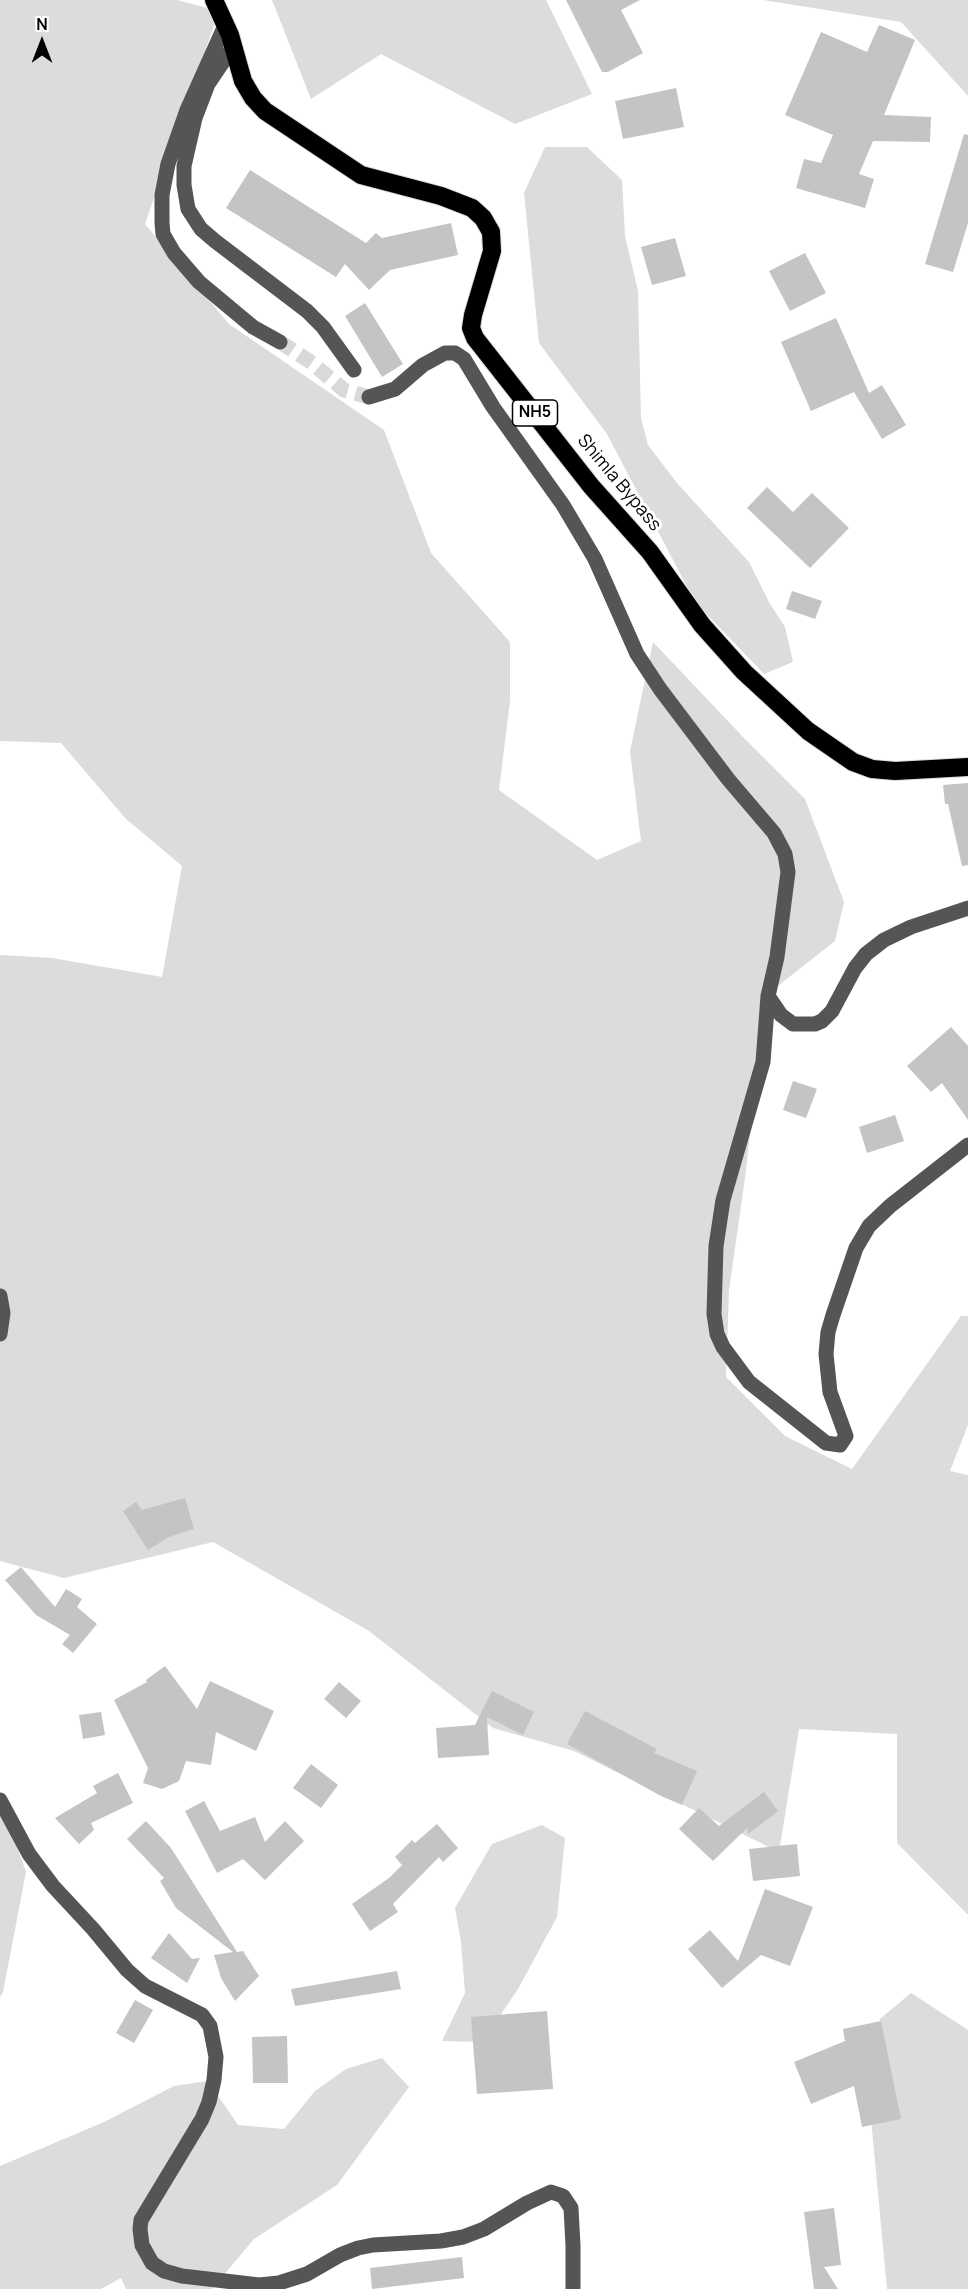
<!DOCTYPE html>
<style>
body{margin:0}
#map{position:relative;width:968px;height:2289px;overflow:hidden;background:#fff;font-family:Manrope,sans-serif}
canvas{display:block}
.north{position:absolute;left:12px;top:12px;width:60px;height:60px;-webkit-text-stroke:4px #fff;paint-order:stroke;rotate:0deg;font-size:16px;font-weight:700;line-height:24px;text-align:center;color:#000}
.north::after{content:'';display:block;margin:auto;width:21px;height:27px;background:#000;clip-path:polygon(50% 0,100% 100%,50% 72%,0 100%)}
</style>
<div id="map">
<canvas width="968" height="2289"></canvas>
<div class="north">N</div>
</div>
<script>
const context = document.querySelector('canvas').getContext('2d');
context.lineJoin = 'round';
function fill(path, color) { context.fillStyle = color; context.fill(path, 'evenodd'); }
const shape = rows => new Path2D(rows.map(r => 'M' + r).join(''));
function stroke(path, color, width, dash) { context.strokeStyle = color; context.lineWidth = width; context.lineCap = dash ? 'butt' : 'round'; context.setLineDash(dash || []); context.stroke(path); }
function write(font, color, halo, rows, align = 'center') {
  context.font = font + ' Manrope,sans-serif'; context.lineWidth = 6; context.setLineDash([]); context.textBaseline = 'middle'; context.strokeStyle = halo; context.fillStyle = color; for (const [text, x, y, turn = 0] of rows) {
    context.save(); context.translate(x, y); context.rotate((+turn || 0) * Math.PI / 180); context.textAlign = isNaN(turn) ? turn : align; if (halo) context.strokeText(text, 0, 0); context.fillText(text, 0, 0); context.restore();
  }
}
fill(shape([
 [0,0,177,0,219,11,145,224,229,324,384,430,431,553,510,642,510,701,499,790,597,860,641,841,630,751,653,642,743,737,805,799,844,902,835,941,774,989,757,1072,745,1178,729,1290,726,1377,785,1436,852,1469,961,1316,968,1316,968,1425,950,1471,968,1475,968,1915,897,1843,897,1734,799,1729,779,1852,574,1751,493,1728,369,1631,213,1542,64,1578,0,1561,0,955,52,958,162,977,182,866,125,818,61,743,0,741],
 [272,0,546,0,592,94,515,124,381,54,311,99],
 [763,0,968,0,968,96,901,22],
 [545,147,587,147,622,180,625,236,638,291,641,418,648,445,677,483,749,562,770,604,785,627,793,662,764,674,695,602,607,434,539,343,524,193],
 [0,1805,3,1808,26,1872,3,1992,0,1997],
 [542,1825,565,1838,557,1917,518,1989,482,2042,442,2041,465,1993,461,1942,455,1908,492,1844],
 [911,1993,968,2030,968,2289,887,2289,870,2108,880,2019],
 [382,2058,409,2087,337,2185,254,2239,212,2289,126,2289,121,2278,101,2289,0,2289,0,2166,104,2122,174,2086,208,2081,238,2125,284,2129,315,2091,346,2069]
]), '#dcdcdc');
fill(shape([
 [566,0,640,0,621,10,643,53,608,72,602,72],
 [879,25,915,40,884,115,931,117,930,142,873,141,859,174,874,179,865,208,796,188,804,159,821,163,833,135,785,115,821,32,867,52],
 [676,88,684,127,623,139,615,101],
 [964,134,968,135,968,223,953,272,925,264],
 [250,170,366,243,376,233,382,238,451,223,458,255,390,270,369,290,345,264,336,277,226,208],
 [675,238,686,276,652,285,641,247],
 [805,253,826,293,790,311,769,271],
 [365,303,403,364,382,377,345,316],
 [836,318,869,393,882,385,906,425,882,439,854,392,811,411,781,342],
 [767,487,793,512,812,493,849,528,810,568,747,508],
 [792,591,822,601,815,619,786,609],
 [968,783,968,865,962,866,948,804,945,804,943,785],
 [951,1027,968,1046,968,1120,942,1083,931,1092,907,1066],
 [793,1081,817,1089,806,1118,783,1110],
 [895,1115,904,1141,867,1153,859,1127],
 [185,1498,194,1529,169,1537,148,1550,123,1511,136,1502,142,1510],
 [21,1567,55,1607,66,1589,82,1599,77,1607,97,1624,73,1653,62,1644,70,1635,36,1615,5,1580],
 [165,1666,197,1709,210,1681,274,1711,256,1751,216,1732,211,1765,186,1761,179,1781,162,1789,143,1783,148,1768,114,1700,147,1682,146,1680],
 [339,1682,361,1701,346,1718,324,1699],
 [492,1691,534,1712,523,1735,487,1717,489,1755,438,1758,436,1728,475,1725],
 [585,1711,657,1749,654,1753,697,1771,682,1805,659,1795,567,1744],
 [101,1712,105,1735,83,1739,79,1715],
 [311,1764,338,1785,321,1808,293,1788],
 [118,1773,133,1803,91,1823,94,1830,79,1844,55,1818,97,1793,93,1786],
 [764,1792,778,1811,748,1834,747,1828,713,1861,679,1829,699,1808,719,1826],
 [204,1801,220,1831,255,1817,265,1842,285,1821,304,1841,265,1880,243,1859,217,1873,185,1811],
 [146,1821,171,1848,237,1952,243,1951,259,1976,235,2001,221,1978,214,1955,233,1952,176,1908,160,1881,164,1878,127,1839],
 [437,1824,458,1848,443,1862,439,1857,393,1904,398,1912,370,1931,352,1904,389,1878,402,1865,395,1857,412,1840,415,1843],
 [797,1844,800,1876,753,1881,749,1849],
 [765,1889,813,1907,790,1966,761,1955,722,1988,688,1949,710,1930,738,1961],
 [169,1933,192,1959,200,1958,187,1983,151,1958],
 [397,1971,401,1989,295,2006,291,1989],
 [135,2000,153,2010,134,2043,116,2033],
 [547,2011,553,2089,477,2094,471,2017],
 [881,2021,901,2119,862,2127,854,2086,811,2104,794,2062,845,2041,843,2029],
 [287,2036,288,2083,253,2083,252,2037],
 [834,2208,841,2265,824,2267,838,2289,814,2289,804,2212],
 [462,2257,464,2278,372,2289,370,2268]
]), '#c4c4c4');
stroke(shape([
 [280,342,312,363,344,390,369,397]
]), '#d9d9d9', 15, [15, 8]);
const highway = shape([
 [214,0,230,35,243,81,253,98,265,111,361,175,441,196,472,208,483,218,491,232,492,251,473,315,471,328,475,338,591,486,650,552,702,625,744,672,808,731,853,762,872,769,895,771,968,767]
]);
stroke(highway, '#dbdbdb', 20);
stroke(shape([
 [226,23,187,110,168,164,162,195,162,223,163,234,174,253,199,282,253,327,280,342],
 [233,47,208,84,195,118,184,166,184,185,188,209,201,229,215,241,307,311,323,327,354,370],
 [369,397,395,389,423,365,445,353,455,353,464,359,493,407,563,505,595,559,637,654,660,689,728,779,774,833,785,854,788,872,777,957,768,996,763,1062,723,1200,716,1246,714,1314,717,1334,723,1347,749,1382,826,1443,840,1445,846,1436,830,1392,826,1354,828,1332,833,1315,856,1248,869,1226,890,1206,968,1145],
 [768,996,781,1015,793,1024,815,1024,822,1021,832,1011,855,968,866,954,884,940,911,927,968,908],
 [0,1296,3,1313,0,1334],
 [0,1800,29,1854,53,1886,93,1929,127,1970,145,1986,202,2015,210,2026,216,2057,214,2080,209,2102,202,2119,141,2220,140,2229,142,2245,152,2263,164,2271,182,2276,259,2285,279,2283,307,2274,340,2255,358,2248,373,2245,441,2241,463,2237,484,2229,527,2203,551,2192,563,2196,571,2208,573,2246,573,2289]
]), '#555', 15);
stroke(highway, '#000', 18);
for (const [x, y, w] of [
 [535,413,45]
]) { const box = new Path2D(); box.roundRect(x - w / 2, y - 13, w, 26, 4.5); context.fillStyle = '#fff'; context.fill(box); stroke(box, '#000', 1.5); }
write('bold 16px', '#000', null, [
 ["NH5",535,413]
]);
write('18px', '#000', '#fff', [
 ["Shimla Bypass",619,483,50]
]);
</script>
